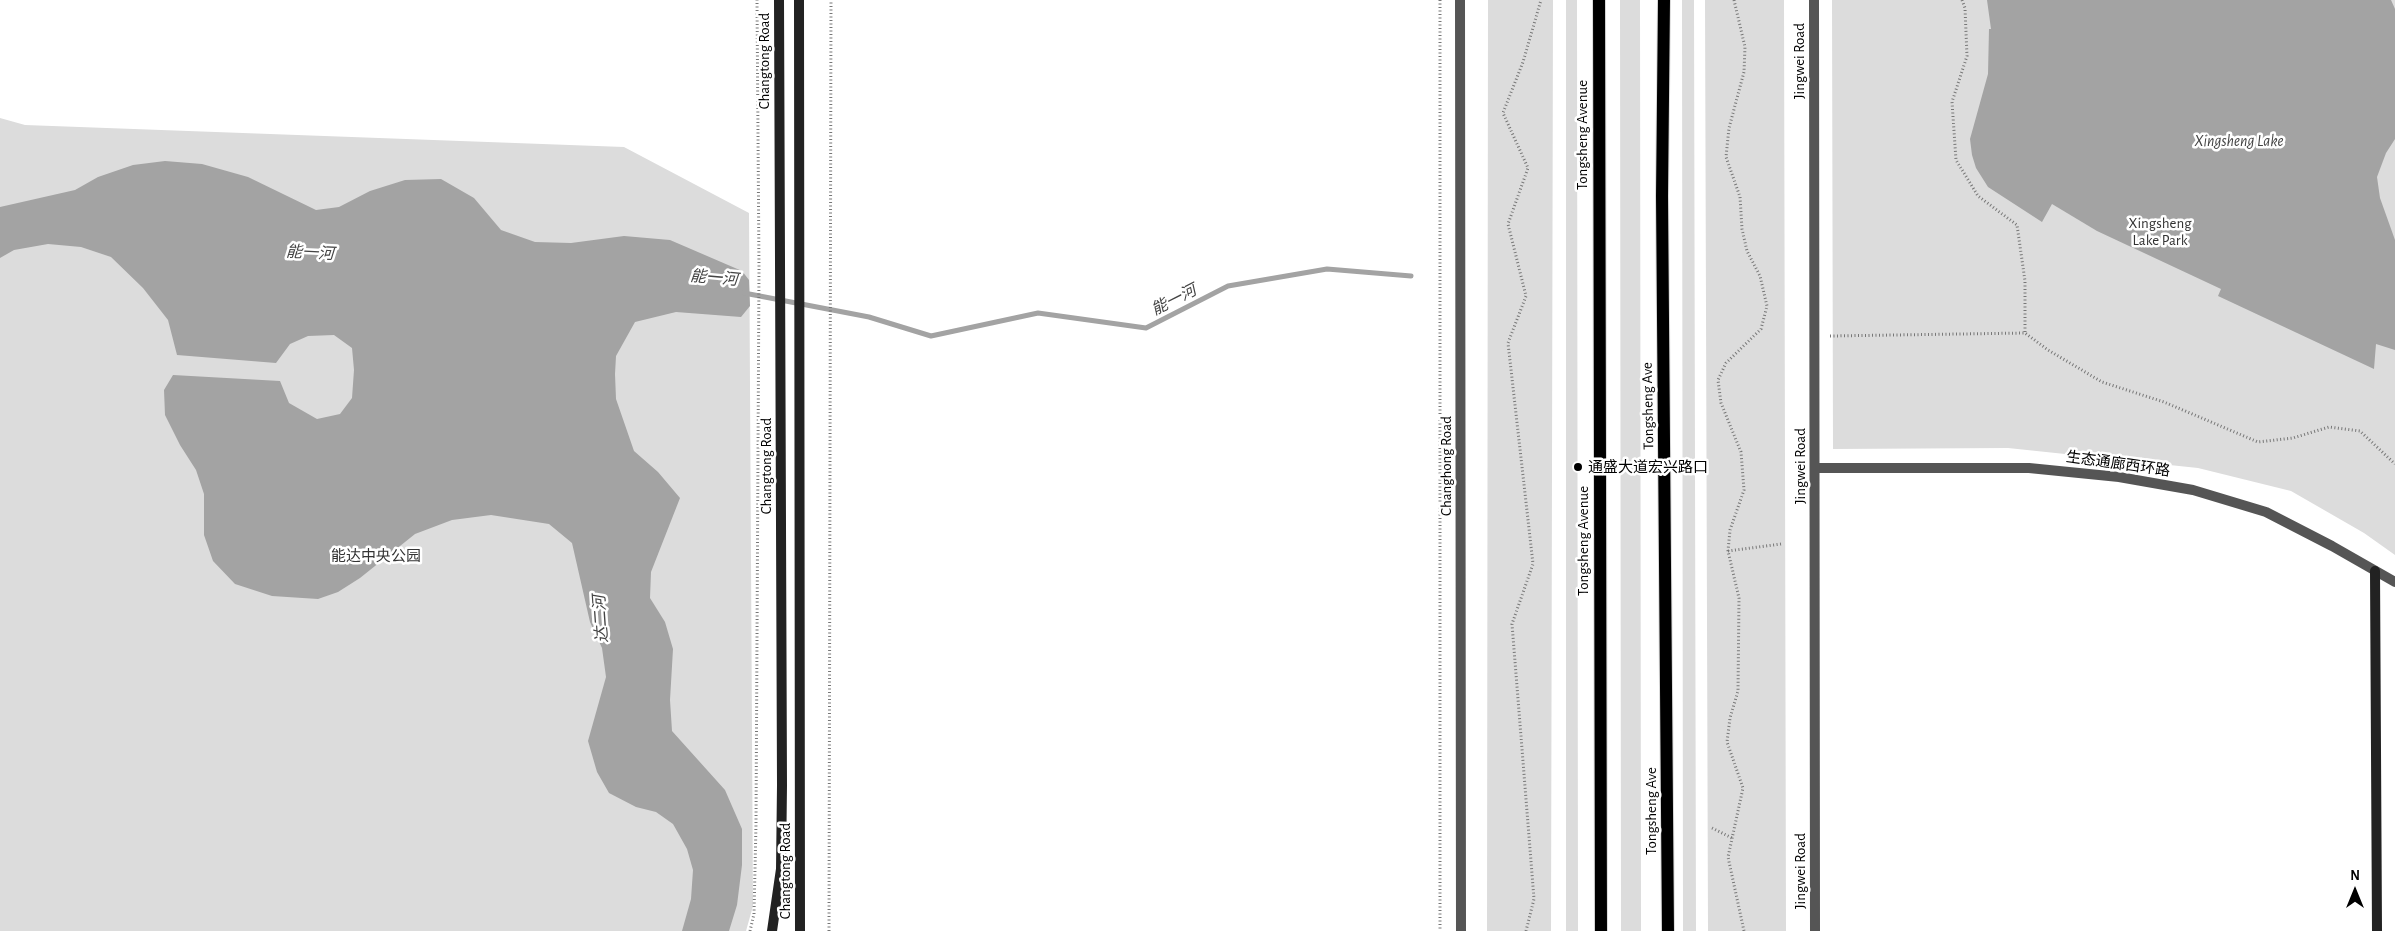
<!DOCTYPE html>
<meta charset="utf-8">
<style>
body{margin:0}
#map{position:relative;width:2395px;height:931px;overflow:hidden;background:#fff;font-family:"Alegreya Sans",sans-serif}
canvas{display:block}
.north{position:absolute;left:2330px;top:866px;width:50px;height:50px;-webkit-text-stroke:4px #fff;paint-order:stroke;rotate:0deg;font-size:14px;font-weight:700;line-height:20px;text-align:center;color:#000}
.north::after{content:'';display:block;margin:auto;width:18px;height:22px;background:#000;clip-path:polygon(50% 0,100% 100%,50% 72%,0 100%)}
</style>
<div id="map">
<canvas width="2395" height="931"></canvas>
<div class="north">N</div>
</div>
<script>
const context = document.querySelector('canvas').getContext('2d');
context.lineJoin = 'round';
function fill(path, color) { context.fillStyle = color; context.fill(path, 'evenodd'); }
const shape = rows => new Path2D(rows.map(r => 'M' + r).join(''));
function stroke(path, color, width, dash) { context.strokeStyle = color; context.lineWidth = width; context.lineCap = dash ? 'butt' : 'round'; context.setLineDash(dash || []); context.stroke(path); }
function write(font, color, halo, rows, align = 'center') {
  context.font = font + ' "Alegreya Sans","Noto Sans SC",sans-serif'; context.lineWidth = 5; context.setLineDash([]); context.textBaseline = 'middle'; context.strokeStyle = halo; context.fillStyle = color; for (const [text, x, y, turn = 0] of rows) {
    context.save(); context.translate(x, y); context.rotate((+turn || 0) * Math.PI / 180); context.textAlign = isNaN(turn) ? turn : align; if (halo) context.strokeText(text, 0, 0); context.fillText(text, 0, 0); context.restore();
  }
}
fill(shape([
 [1488,0,1553,0,1551,931,1487,931],
 [1566,0,1577,0,1578,931,1566,931],
 [1620,0,1640,0,1641,931,1621,931],
 [1682,0,1694,0,1696,931,1683,931],
 [1705,0,1784,0,1786,931,1708,931],
 [1832,0,2395,0,2395,555,2364,533,2291,491,2198,468,2008,448,1833,449],
 [0,118,25,125,624,147,749,213,753,906,746,931,0,931]
]), '#dcdcdc');
fill(shape([
 [1987,0,2391,0,2395,9,2395,139,2386,153,2377,177,2380,198,2395,240,2395,350,2376,344,2374,369,2218,296,2221,289,2097,231,2052,204,2042,222,1988,187,1976,168,1972,155,1970,139,1988,74,1989,29,1991,29],
 [165,161,202,164,248,177,316,210,339,207,370,191,405,180,441,179,474,198,501,230,535,242,571,243,624,236,670,240,742,271,749,280,750,306,741,317,676,312,635,322,616,356,615,374,616,399,634,451,658,472,680,498,651,572,650,598,665,622,673,649,670,700,672,731,725,790,742,829,742,865,737,905,729,931,682,931,691,899,693,870,687,849,673,824,656,812,636,807,609,793,597,772,588,741,606,677,602,648,590,622,572,543,549,524,491,515,452,520,415,534,360,578,338,592,318,599,272,596,235,584,213,561,204,535,204,494,196,470,180,445,165,415,164,390,173,375,280,381,289,403,317,419,340,414,352,398,354,370,352,348,334,335,308,336,290,344,276,363,177,355,168,320,143,288,111,257,81,247,48,244,14,250,0,258,0,207,75,190,98,177,133,165]
]), '#a3a3a3');
stroke(shape([
 [744,293,869,317,931,336,1038,313,1146,328,1228,286,1327,269,1411,276]
]), '#a3a3a3', 5);
const primary = shape([
 [1599,0,1601,931],
 [1664,0,1662,196,1668,931]
]);
stroke(primary, '#dbdbdb', 14);
stroke(shape([
 [1440,0,1440,931],
 [1734,0,1745,47,1744,72,1729,128,1726,157,1740,197,1742,229,1747,251,1760,276,1767,306,1761,329,1726,363,1718,380,1721,403,1741,452,1744,490,1730,530,1728,551,1739,598,1738,691,1730,718,1727,742,1743,788,1728,857,1744,931],
 [1962,0,1965,8,1967,56,1952,102,1956,160,1978,196,2017,225,2025,281,2025,333],
 [1830,336,2025,333,2048,350,2102,382,2164,402,2258,442,2293,438,2329,427,2360,431,2395,464],
 [1728,551,1781,544],
 [1712,828,1732,838],
 [750,931,754,914,756,824,759,269,757,0],
 [829,931,831,0],
 [1526,931,1534,899,1512,624,1533,564,1508,343,1526,296,1508,224,1528,168,1503,113,1523,62,1541,0]
]), '#777', 3, [1, 2.5]);
stroke(shape([
 [1460,0,1461,931],
 [1814,0,1815,931],
 [1815,468,2029,468,2119,477,2193,490,2266,512,2332,546,2395,582]
]), '#555', 10);
stroke(shape([
 [799,0,800,931],
 [2375,571,2377,931],
 [772,931,781,869,782,785,779,0]
]), '#222', 10);
stroke(primary, '#000', 12);
for (const [x, y, r, color] of [
 [1578,467,5,"#000"]
]) { const dot = new Path2D(); dot.arc(x, y, r, 0, 2 * Math.PI); context.fillStyle = color; context.fill(dot); stroke(dot, '#fff', 2); }
write('15px', '#000', '#fff', [
 ["Changtong Road",764,61,-90],
 ["Jingwei Road",1799,61,-90],
 ["Tongsheng Avenue",1582,135,-90],
 ["Tongsheng Ave",1648,406,-91],
 ["生态通廊西环路",2118,464,8],
 ["Changtong Road",766,466,-90],
 ["Changhong Road",1446,466,-90],
 ["Jingwei Road",1800,466,-90],
 ["Tongsheng Avenue",1583,541,-90],
 ["Tongsheng Ave",1651,811,-90],
 ["Changtong Road",785,871,-90],
 ["Jingwei Road",1800,871,-90]
]);
write('15px', '#333', '#fff', [
 ["Xingsheng",2160,223],
 ["Lake Park",2160,240],
 ["能达中央公园",376,556]
]);
write('15px', '#000', '#fff', [
 ["通盛大道宏兴路口",1588,467]
], 'left');
write('italic 16px', '#444', '#fff', [
 ["Xingsheng Lake",2239,141],
 ["能一河",310,253,3],
 ["能一河",714,278,5],
 ["能一河",1174,300,-27],
 ["达二河",601,619,-94]
]);
</script>
